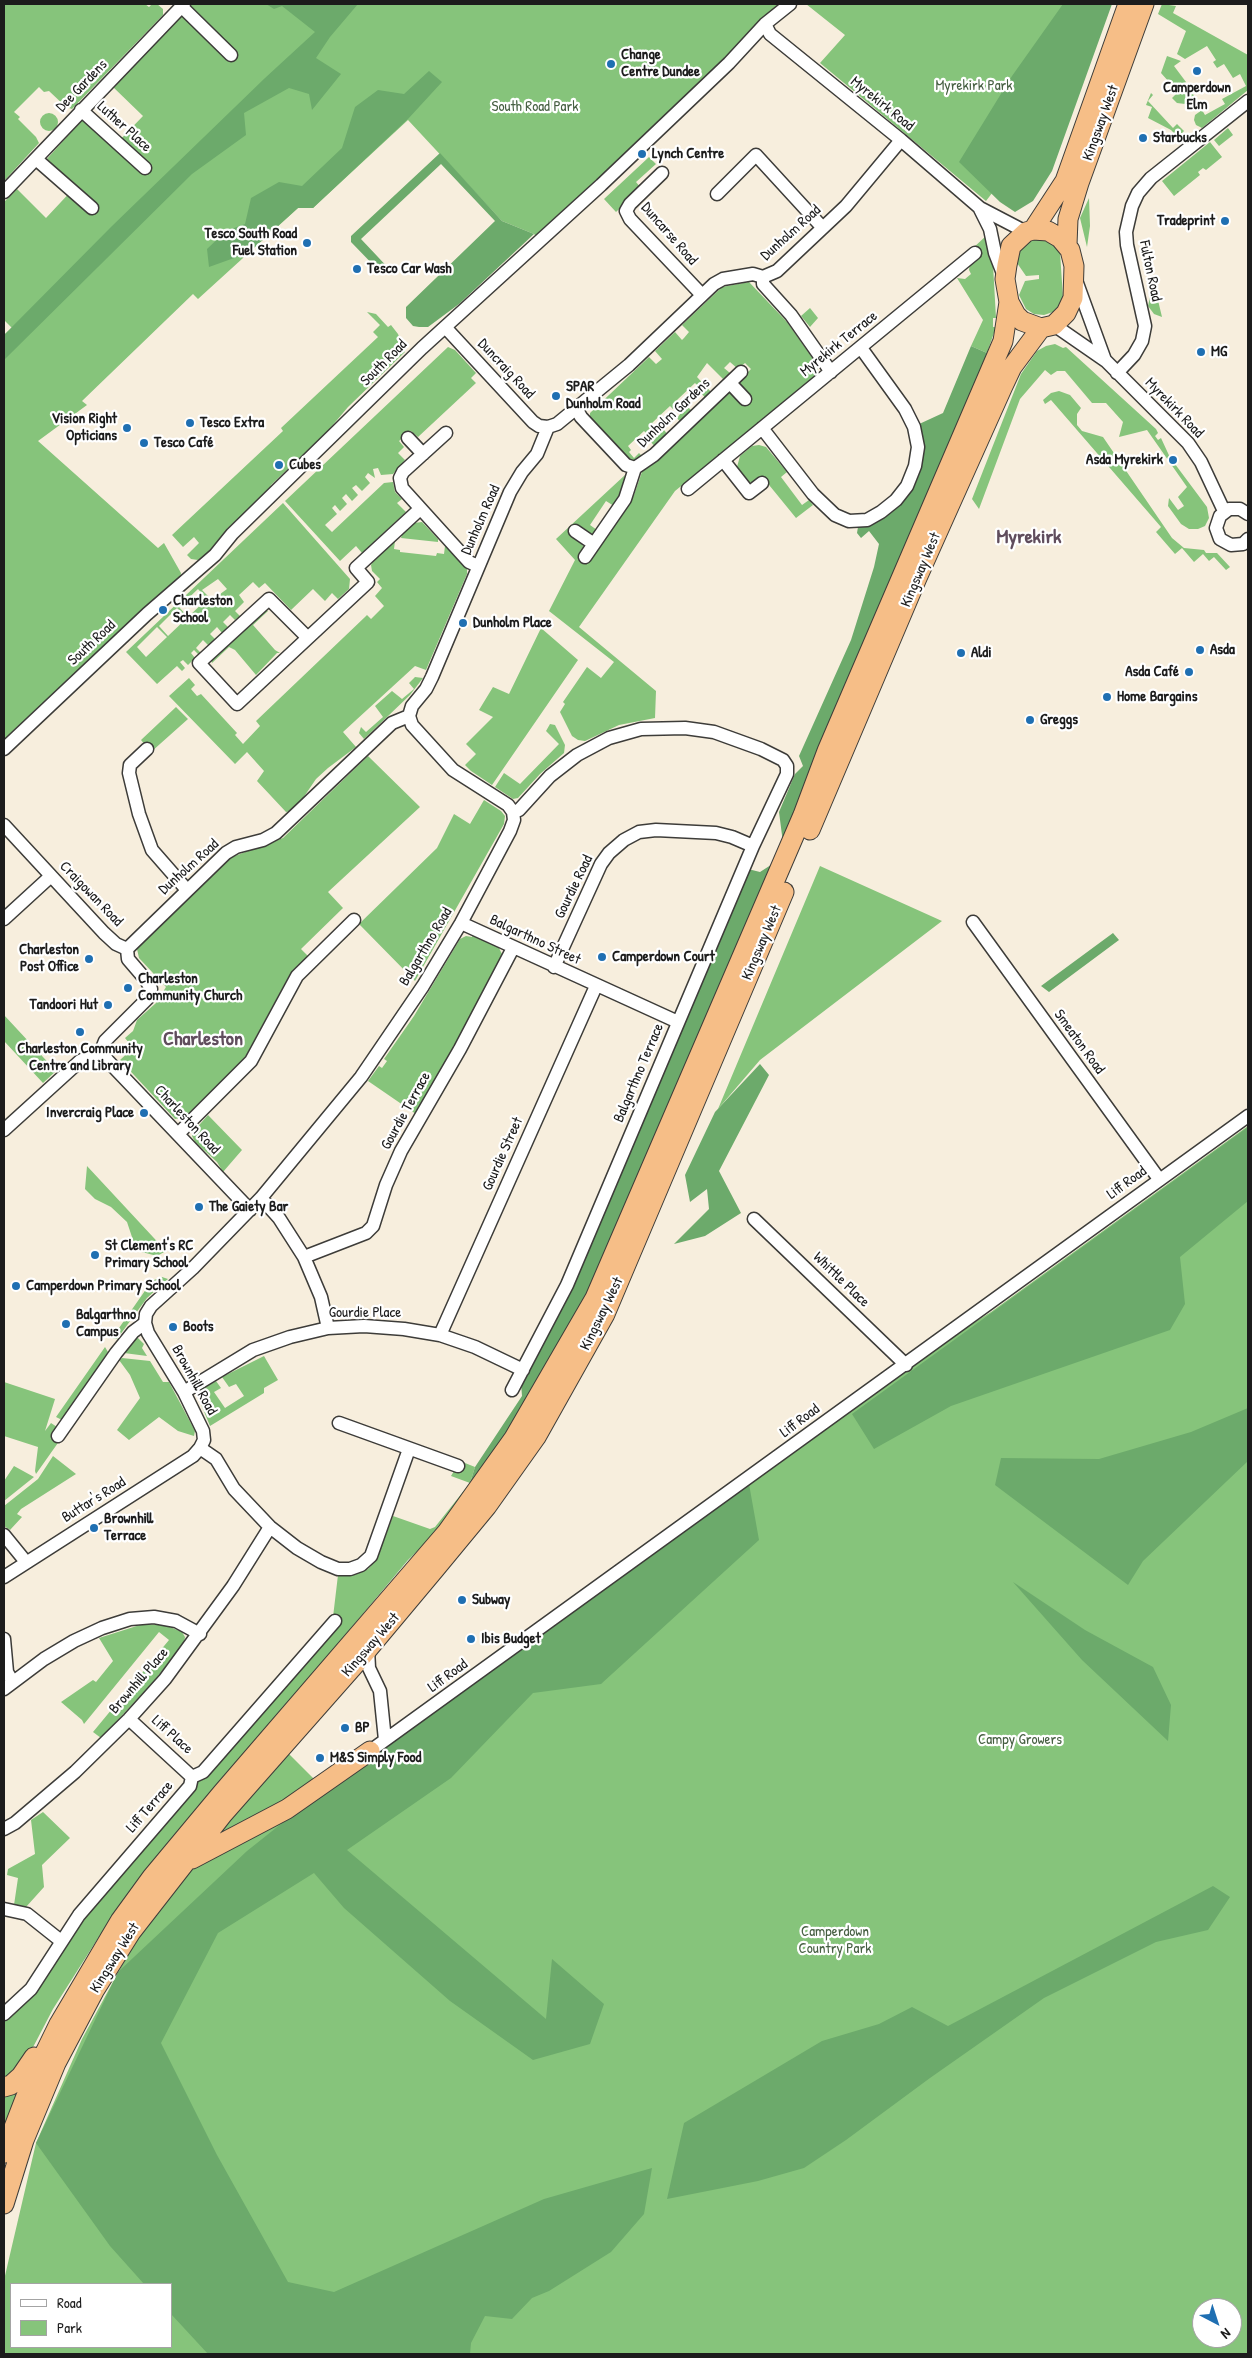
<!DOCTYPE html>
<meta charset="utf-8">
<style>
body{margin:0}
#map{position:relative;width:1252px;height:2358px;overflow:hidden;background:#f7eedd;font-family:"Patrick Hand",sans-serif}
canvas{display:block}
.frame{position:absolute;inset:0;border:5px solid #1c1c1c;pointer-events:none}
.legend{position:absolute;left:10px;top:2283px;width:162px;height:65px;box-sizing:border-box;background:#fff;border:1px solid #a4a4a4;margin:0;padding:6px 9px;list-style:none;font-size:15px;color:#1c1c1c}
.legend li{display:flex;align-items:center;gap:10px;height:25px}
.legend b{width:25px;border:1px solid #a4a4a4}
.north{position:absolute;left:1192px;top:2298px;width:50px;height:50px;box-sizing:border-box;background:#fff;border:1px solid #a4a4a4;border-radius:50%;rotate:140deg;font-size:14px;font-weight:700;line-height:20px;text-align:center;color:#1c1c1c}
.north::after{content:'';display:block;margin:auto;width:18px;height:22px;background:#1f6fb2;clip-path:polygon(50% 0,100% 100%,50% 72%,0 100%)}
</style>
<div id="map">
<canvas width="1252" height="2358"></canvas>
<div class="frame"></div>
<ul class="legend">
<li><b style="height:6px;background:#fff"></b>Road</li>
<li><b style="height:14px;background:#86c47b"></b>Park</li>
</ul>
<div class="north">N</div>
</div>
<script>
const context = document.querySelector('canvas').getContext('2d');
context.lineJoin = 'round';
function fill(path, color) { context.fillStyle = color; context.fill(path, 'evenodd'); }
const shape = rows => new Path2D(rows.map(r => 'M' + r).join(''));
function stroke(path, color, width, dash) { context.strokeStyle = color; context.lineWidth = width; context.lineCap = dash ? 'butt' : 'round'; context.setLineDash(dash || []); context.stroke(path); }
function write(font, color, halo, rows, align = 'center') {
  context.font = font + ' "Patrick Hand",sans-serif'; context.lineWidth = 4.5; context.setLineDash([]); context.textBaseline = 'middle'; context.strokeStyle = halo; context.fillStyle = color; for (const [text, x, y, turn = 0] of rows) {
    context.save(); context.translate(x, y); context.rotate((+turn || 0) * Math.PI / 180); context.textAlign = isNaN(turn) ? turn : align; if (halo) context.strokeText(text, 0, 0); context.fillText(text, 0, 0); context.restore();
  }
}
fill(shape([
 [4,4,145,4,149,7,152,4,157,4,163,9,163,15,72,109,66,107,49,91,44,92,39,87,14,112,20,117,18,119,36,137,39,143,4,181],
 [192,4,789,4,540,240,534,234,502,221,408,120,313,208,298,208,198,299,193,294,82,401,87,405,38,441,158,548,164,543,181,573,180,580,4,742,4,335,12,328,4,320,4,202,17,189,46,218,75,187,45,161,83,119,115,145,143,116,113,87],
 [806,4,1083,4,999,184,986,201,820,63,845,35],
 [1162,4,1176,6,1173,13,1248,55,1248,90,1202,128,1196,125,1194,120,1195,115,1202,110,1205,115,1225,104,1222,99,1246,86,1240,74,1233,78,1224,64,1217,68,1213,62,1216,60,1207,46,1185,59,1177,54,1186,31,1158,14],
 [1167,56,1181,61,1174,66,1186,82,1184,83,1190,93,1192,92,1195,98,1185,104,1177,103,1172,98,1178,92,1161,73],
 [1151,93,1153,95,1148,101,1173,128,1177,124,1184,131,1178,137,1171,130,1148,118,1152,107,1146,105],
 '40 122a9 9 0 1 1 18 0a9 9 0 1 1-18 0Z',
 [1228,128,1233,135,1219,146,1214,140],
 [1210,142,1222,157,1206,170,1203,168,1198,172,1200,175,1174,196,1162,181],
 [649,157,656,164,636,182,641,188,616,212,604,199],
 [1089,198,1090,226,1087,247,1080,218],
 [987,235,992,247,996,318,993,318,993,327,996,327,987,353,971,346,983,320,957,278,965,279,971,274,969,270,972,249],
 [1044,238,1054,244,1060,252,1063,298,1060,305,1053,312,1044,315,1034,314,1026,309,1019,295,1025,281,1039,279,1039,275,1026,276,1017,263,1018,251,1024,244,1033,239],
 [749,282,787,322,816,363,818,369,816,376,675,491,579,627,656,691,655,718,619,725,585,741,578,740,572,736,560,712,565,704,563,702,587,667,601,678,614,662,549,611,575,560,556,539,625,475,621,492,623,493,614,506,606,501,590,525,597,530,593,533,577,538,584,547,581,555,625,510,634,495,643,469,729,392,734,394,741,388,740,383,742,378,751,369,745,363,738,369,730,362,724,368,730,373,723,379,707,363,697,377,712,393,706,399,702,394,706,389,701,384,698,386,695,383,677,400,680,403,678,405,683,411,688,407,693,412,681,423,677,418,681,413,676,407,673,409,670,406,652,423,655,426,653,429,658,435,664,430,668,435,655,447,651,442,656,437,650,431,647,434,644,431,628,446,631,450,629,452,634,458,639,453,642,456,637,460,631,460,590,418,590,413,649,357,656,364,662,359,655,351,675,332,682,340,684,338,689,332,682,325,722,287],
 [1156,292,1162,317,1154,314,1148,306,1150,297],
 [810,308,818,318,810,327,801,316],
 [367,312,376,314,388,327,391,325,398,334,405,352,348,407,306,457,299,463,295,459,289,464,291,466,271,485,269,491,229,527,205,556,198,560,191,559,187,555,199,543,194,537,183,547,172,535,283,431,281,428,378,337,373,332,380,325],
 [1055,344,1063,348,1066,347,1156,429,1158,433,1155,436,1158,440,1161,438,1173,464,1175,464,1207,507,1209,518,1205,526,1198,529,1189,529,1181,524,1168,506,1169,498,1178,510,1184,506,1178,497,1187,487,1147,430,1119,437,1123,422,1106,403,1092,403,1065,371,1057,371,1051,375,1045,370,1020,399,979,509,972,499,1021,374,1037,351,1046,346],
 [448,347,455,350,476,373,471,378,476,383,418,437,411,431,399,441,404,447,398,453,405,460,393,474,381,475,378,468,373,469,375,478,368,473,365,477,370,483,362,491,356,485,352,488,358,495,352,501,346,494,342,498,347,504,340,511,335,505,332,508,337,514,325,525,332,532,384,483,393,482,395,492,402,499,397,503,406,512,362,553,356,546,340,561,285,501],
 [1059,391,1070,395,1081,408,1077,414,1077,425,1082,431,1103,437,1172,538,1184,548,1204,550,1206,553,1217,553,1230,567,1226,570,1214,557,1209,561,1203,554,1194,562,1182,548,1175,554,1156,532,1161,527,1051,400,1045,404,1043,400,1051,393],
 [759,445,766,447,787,472,781,477,802,505,809,500,813,505,796,518,765,480,745,483,738,474,737,467,740,456,752,446],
 [283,503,350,579,349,589,338,599,332,593,325,601,313,589,291,610,265,583,259,588,253,582,239,595,244,602,235,611,240,616,235,620,230,615,223,622,228,627,222,633,217,627,210,634,215,639,212,643,209,646,203,640,196,648,201,653,199,655,194,650,191,653,195,658,188,665,183,660,180,662,185,668,182,671,177,666,157,684,126,652],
 [218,579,227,589,212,600,202,590],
 [198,589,207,599,188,617,179,607],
 [177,608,187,618,168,636,159,626],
 [157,627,167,637,146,657,137,647],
 [422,522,438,539,438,542,401,538,402,535,414,523],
 [395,541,394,549,400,550,400,552,436,556,437,553,444,554,445,546,467,568,467,574,426,670,415,666,343,732,356,747,328,768,316,779,301,801,291,811,286,812,257,781,264,771,247,752,235,764,169,696,189,678,195,685,191,689,197,696,201,694,237,733,235,735,243,744,260,726,256,721,365,617,367,615,371,619,384,606,375,596,382,588,377,582,380,579,372,571,371,565,374,560],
 [264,610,268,611,253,625,275,650,280,653,277,653,256,675,235,650,229,647,212,663,211,660],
 [541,628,578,660,492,785,471,771,465,765,476,754,466,744,493,717,479,710,493,687,509,694],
 [415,677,423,678,410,695,364,739,359,733,361,727,366,732,383,717,375,706,392,691,402,699,414,689,409,683],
 [176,707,188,719,151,752,141,740],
 [550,724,555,725,565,745,564,753,540,774,518,798,513,799,495,787,504,773,520,784,559,744,546,731],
 [368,756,420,807,328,892,343,908,301,949,308,956,289,976,243,1061,186,1117,175,1119,120,1060,133,1048,125,1038,133,1031,137,1020,156,1003,166,987,139,958,137,949,232,857,283,838],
 [484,800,501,811,505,816,504,824,415,981,359,924,437,848,454,814,470,824],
 [820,866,942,921,760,1060,718,1109],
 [473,934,498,946,504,958,457,1047,416,1114,368,1081,379,1066,382,1068,387,1061,384,1059,414,1016,460,939,466,936,472,937],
 [4,1015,56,1071,43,1083,4,1041],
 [208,1115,242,1150,223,1172,217,1162,195,1142,192,1136,193,1132],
 [1248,1126,1248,2354,4,2354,4,2280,36,2143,82,2039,139,1934,191,1870,248,1837,667,1544,906,1365,991,1312],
 [11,2284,171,2284,171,2347,11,2347],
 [1202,2308,1232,2308,1232,2338,1202,2338],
 [87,1166,166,1251,157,1256,142,1252,134,1243,127,1222,111,1207,95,1199,85,1189],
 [162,1277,168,1279,147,1298,117,1339,112,1338,149,1285,154,1280],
 [138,1338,144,1344,142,1348,147,1356,124,1353,134,1339],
 [105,1347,108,1352,62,1420,56,1417],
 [264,1356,278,1380,264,1388,264,1393,210,1426,198,1397,201,1390,216,1381,221,1388,214,1392,225,1408,244,1396,236,1384,229,1387,222,1377],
 [122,1358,150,1361,163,1382,169,1382,195,1431,194,1436,178,1431,159,1417,129,1440,117,1430,140,1398,130,1375,119,1360],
 [4,1382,55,1399,45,1431,51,1423,57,1427,60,1440,36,1474,35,1471,38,1447,4,1436],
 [53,1456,76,1474,21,1509,17,1514,22,1517,10,1530,4,1526,4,1506,38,1479],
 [460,1461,475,1467,470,1483,474,1485,436,1533,408,1560,165,1850,100,1935,53,2009,19,2074,4,2083,4,2020,22,2006,41,1984,83,1917,333,1617,338,1575,354,1575,368,1569,376,1560,393,1516,430,1529,435,1527,470,1483,451,1476],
 [14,1466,34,1477,4,1501,4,1481],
 [143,1624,165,1625,182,1632,185,1637,184,1643,154,1681,101,1738,93,1732,169,1640,159,1632,84,1724,82,1720,61,1702,93,1680,96,1682,113,1661,99,1638],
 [287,1752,314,1779,275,1810,207,1843],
 [43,1812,70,1838,42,1865,44,1887,26,1907,14,1905,18,1878,7,1875,8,1869,35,1854,31,1820],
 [24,2077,4,2134,4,2091]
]), '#86c47b');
fill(shape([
 [266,4,358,4,330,37,316,58,341,74,312,110,309,94,289,88,244,113,246,135,192,174,4,360,4,335,112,226,265,78,315,32,282,6,274,9],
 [1063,4,1112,4,1052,171,1033,201,1015,212,1000,202,959,162,1012,76],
 [429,71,442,82,408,119,313,208,298,208,248,253,209,267,207,249,226,231,245,224,251,198,279,182,302,186,342,148,355,107,378,90,404,94],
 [440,153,502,221,534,234,459,304,428,327,419,327,413,326,406,318,406,307,495,221,441,164,361,239,394,274,382,274,351,242,351,236],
 [971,346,987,353,783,843,779,812,795,774,803,766,799,756,851,640,874,567,879,544,869,531,861,538,857,533,858,527,908,494,917,425,943,413],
 [774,863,587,1294,551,1364,474,1485,470,1483,475,1467,522,1396,521,1383,748,869,760,872],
 [1113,933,1119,940,1049,992,1041,986],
 [760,1064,769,1075,719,1171,741,1213,705,1236,674,1244,709,1209,707,1189,690,1202,685,1175,715,1112],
 [1248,1127,1248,1201,1180,1257,1185,1304,1170,1330,951,1406,874,1449,852,1414],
 [1248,1408,1248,1461,1143,1561,1128,1585,995,1485,1001,1458,1099,1459,1191,1432],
 [749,1484,759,1540,601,1684,533,1693,451,1778,347,1850,546,2019,552,1959,604,2004,590,2044,533,2060,450,2001,344,1908,314,1873,218,1933,161,2043,217,2155,288,2282,334,2292,544,2199,652,2168,644,2214,611,2252,549,2291,532,2298,512,2319,485,2316,471,2343,470,2354,208,2354,171,2314,171,2284,144,2284,110,2246,36,2143,118,1972,247,1851,301,1808],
 [1013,1582,1085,1630,1153,1667,1171,1705,1168,1741,1082,1660],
 [1213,1886,1230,1897,1208,1930,1156,1942,1044,1998,930,2078,846,2140,804,2168,758,2181,667,2199,684,2123,822,2041,879,2024,912,2007,948,2026]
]), '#6caa6b');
const minor = shape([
 [181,6,231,55],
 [765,24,770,34,901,140,980,208,1026,232],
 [81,110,145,168],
 [36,159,92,208],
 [662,173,630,204,626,211,630,219,702,295],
 [4,192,184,4],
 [717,194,756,155,822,227],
 [980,209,990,229,995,253,1004,276],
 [763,277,763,284,791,315,831,372],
 [1077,283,1105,360],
 [1054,325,1106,361,1188,443,1201,462,1224,511],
 [445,327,533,422,539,426,548,427,557,424,629,365,714,284,723,279,753,274,763,277,777,271,846,206,901,140],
 [1117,373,1134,355,1142,341,1145,326,1127,245,1126,232,1132,206,1138,193,1151,178,1248,101],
 [730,383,745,399],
 [576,408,581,417,626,465,635,468,654,455,741,372],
 [762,428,813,494,835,515,849,521,867,520,881,512,896,500,907,486,915,466,918,447,914,427,905,409,861,348],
 [446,433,403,472,400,478,402,488,469,562,478,566],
 [408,438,423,454],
 [723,460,749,493,762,483],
 [688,489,975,253],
 [1248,514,1240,509,1229,509,1220,516,1216,528,1220,539,1231,545,1243,544,1248,539],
 [575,531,594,544],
 [585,557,625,499,635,468],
 [308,638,269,599,199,663,237,704,368,582,356,568,420,509],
 [4,749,147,614,215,555,232,534,422,348,601,185,729,63,765,24,790,4],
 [147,749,130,765,129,773,139,814,152,850,187,890],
 [513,812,508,805,453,770,412,725,409,716,412,706,426,689,432,677,510,492,522,472,537,454,548,427],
 [4,825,104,933,116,944,127,949],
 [4,919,51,876],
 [973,922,1159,1179],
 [461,923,678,1022],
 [127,949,226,853,236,847,263,840,276,833,392,723,409,716],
 [554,967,601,864,609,853,624,840,639,832,656,830,716,833,732,837,753,846],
 [101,1051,108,1061,250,1210],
 [4,1130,80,1061,101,1051,105,1041,148,998,151,989,146,980,128,959,127,949],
 [178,1134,251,1061,297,976,354,920],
 [261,1198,279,1218,304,1257,321,1297,328,1328],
 [754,1219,906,1365],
 [304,1257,366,1233,373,1226,386,1185,401,1151,460,1049,513,948],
 [440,1335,596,986],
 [512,1390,567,1285,753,846,787,774,787,766,783,760,761,749,714,732,685,728,641,729,609,738,577,755,550,776,519,810,513,812],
 [184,1392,253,1350,290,1337,328,1328,364,1326,404,1329,440,1335,475,1347,523,1370],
 [339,1423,458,1466],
 [58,1436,116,1353,133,1332,145,1323],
 [200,1448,216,1459,234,1489,270,1527,297,1548,321,1562,338,1569,350,1569,361,1565,371,1556,409,1449],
 [4,1535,26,1562],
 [4,1577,193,1456,200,1448,204,1440,203,1431,184,1392,148,1333,145,1323,146,1314,151,1306,193,1268,261,1198,361,1077,423,986,461,923,510,831,514,820,513,812],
 [4,1639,7,1672,13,1682],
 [368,1649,369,1668,380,1691,385,1740],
 [4,1689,44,1659,74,1641,102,1628,130,1619,154,1617,176,1621,200,1634],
 [129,1719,192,1777],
 [370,1751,1248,1116],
 [192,1777,203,1772,335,1621],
 [4,1829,15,1823,75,1772,129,1719,165,1679,233,1586,270,1527],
 [4,1909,27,1914,61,1941],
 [4,2014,31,1989,79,1915,190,1786,192,1777]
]);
const highway = shape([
 [1033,230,1065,181,1128,4],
 [1067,245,1068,219,1079,183,1144,4],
 [810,830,917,578,1003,386,1012,367,1041,328],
 [192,1859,287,1809,370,1751],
 [4,2087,11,2085,21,2076,34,2057],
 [4,2153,35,2073,59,2024,120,1921,152,1877,222,1793,447,1532,514,1438,595,1298,803,815,827,751,1003,341,1009,302,1005,279,1007,265,1011,246,1026,232,1033,230,1048,231,1060,238,1070,250,1074,266,1073,298,1066,313,1054,325,1041,328,1022,321,1016,315,1009,302],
 [4,2204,24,2140,56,2063,94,1991,131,1932,223,1814,358,1661,435,1569,487,1506,536,1437,605,1314,784,892]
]);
stroke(minor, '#3d3c39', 15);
stroke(highway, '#3d3c39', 21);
stroke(minor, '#fff', 12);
stroke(highway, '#f6be87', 19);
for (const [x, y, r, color] of [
 [611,64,5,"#1f6fb2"],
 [1197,71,5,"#1f6fb2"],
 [1143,138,5,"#1f6fb2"],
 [642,154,5,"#1f6fb2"],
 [1225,221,5,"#1f6fb2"],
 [307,243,5,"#1f6fb2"],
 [357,269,5,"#1f6fb2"],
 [1201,352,5,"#1f6fb2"],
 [556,396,5,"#1f6fb2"],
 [190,423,5,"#1f6fb2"],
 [127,428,5,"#1f6fb2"],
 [144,443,5,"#1f6fb2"],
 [1173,460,5,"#1f6fb2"],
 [279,465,5,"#1f6fb2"],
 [163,610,5,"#1f6fb2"],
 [463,623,5,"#1f6fb2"],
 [1200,650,5,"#1f6fb2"],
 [961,653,5,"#1f6fb2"],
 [1189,672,5,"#1f6fb2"],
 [1107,697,5,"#1f6fb2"],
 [1030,720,5,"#1f6fb2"],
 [602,957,5,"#1f6fb2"],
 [89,959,5,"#1f6fb2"],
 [128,988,5,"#1f6fb2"],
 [108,1005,5,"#1f6fb2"],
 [80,1032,5,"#1f6fb2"],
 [144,1113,5,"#1f6fb2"],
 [199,1207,5,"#1f6fb2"],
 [95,1255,5,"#1f6fb2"],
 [16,1286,5,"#1f6fb2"],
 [66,1324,5,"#1f6fb2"],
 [173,1327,5,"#1f6fb2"],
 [94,1528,5,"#1f6fb2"],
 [462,1600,5,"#1f6fb2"],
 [471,1639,5,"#1f6fb2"],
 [345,1728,5,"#1f6fb2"],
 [320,1758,5,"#1f6fb2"]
]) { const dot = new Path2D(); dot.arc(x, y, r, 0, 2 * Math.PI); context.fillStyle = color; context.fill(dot); stroke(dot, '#fff', 2); }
write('bold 15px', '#1c1c1c', '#fff', [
 ["Change",621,55],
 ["Centre Dundee",621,72],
 ["Camperdown",1197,88,"center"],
 ["Elm",1197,105,"center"],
 ["Starbucks",1153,138],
 ["Lynch Centre",652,154],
 ["Tradeprint",1215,221,"right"],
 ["Tesco South Road",297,234,"right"],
 ["Fuel Station",297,251,"right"],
 ["Tesco Car Wash",367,269],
 ["MG",1211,352],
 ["SPAR",566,387],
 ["Dunholm Road",566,404],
 ["Vision Right",117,419,"right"],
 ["Opticians",117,436,"right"],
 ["Tesco Extra",200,423],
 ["Tesco Café",154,443],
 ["Asda Myrekirk",1163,460,"right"],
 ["Cubes",289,465],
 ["Charleston",173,601],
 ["School",173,618],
 ["Dunholm Place",473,623],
 ["Asda",1210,650],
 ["Aldi",971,653],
 ["Asda Café",1179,672,"right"],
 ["Home Bargains",1117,697],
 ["Greggs",1040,720],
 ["Charleston",79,950,"right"],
 ["Post Office",79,967,"right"],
 ["Camperdown Court",612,957],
 ["Charleston",138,979],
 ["Community Church",138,996],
 ["Tandoori Hut",98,1005,"right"],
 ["Charleston Community",80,1049,"center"],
 ["Centre and Library",80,1066,"center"],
 ["Invercraig Place",134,1113,"right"],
 ["The Gaiety Bar",209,1207],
 ["St Clement's RC",105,1246],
 ["Primary School",105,1263],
 ["Camperdown Primary School",26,1286],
 ["Balgarthno",76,1315],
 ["Campus",76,1332],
 ["Boots",183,1327],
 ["Brownhill",104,1519],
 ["Terrace",104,1536],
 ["Subway",472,1600],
 ["Ibis Budget",481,1639],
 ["BP",355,1728],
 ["M&S Simply Food",330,1758]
], 'left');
write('15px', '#1c1c1c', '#fff', [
 ["Dee Gardens",82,86,-46],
 ["Myrekirk Road",882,104,39],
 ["Kingsway West",1101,123,-70],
 ["Luther Place",124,127,42],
 ["Dunholm Road",791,233,-42],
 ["Duncarse Road",669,234,49],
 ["Fulton Road",1150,271,78],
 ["Myrekirk Terrace",839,344,-39],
 ["South Road",384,363,-45],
 ["Duncraig Road",506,369,47],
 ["Myrekirk Road",1174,408,46],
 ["Dunholm Gardens",674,413,-43],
 ["Dunholm Road",481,520,-66],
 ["Kingsway West",921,570,-67],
 ["South Road",92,643,-43],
 ["Dunholm Road",189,867,-42],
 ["Gourdie Road",574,887,-64],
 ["Craigowan Road",91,894,46],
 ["Balgarthno Street",535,940,25],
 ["Kingsway West",762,943,-67],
 ["Balgarthno Road",426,947,-59],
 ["Smeaton Road",1079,1042,54],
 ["Balgarthno Terrace",639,1073,-67],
 ["Gourdie Terrace",406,1111,-61],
 ["Charleston Road",187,1120,47],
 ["Gourdie Street",503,1154,-66],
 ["Liff Road",1127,1183,-36],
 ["Whittle Place",841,1280,44],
 ["Gourdie Place",365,1313],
 ["Kingsway West",602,1314,-64],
 ["Brownhill Road",194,1380,61],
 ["Liff Road",800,1421,-37],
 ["Buttar's Road",94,1500,-32],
 ["Kingsway West",371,1645,-49],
 ["Liff Road",448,1676,-36],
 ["Brownhill Place",139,1681,-49],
 ["Liff Place",172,1735,42],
 ["Liff Terrace",150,1807,-49],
 ["Kingsway West",115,1958,-58]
]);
write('15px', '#465f42', '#fff', [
 ["Myrekirk Park",974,86],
 ["South Road Park",535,107],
 ["Campy Growers",1020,1740],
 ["Camperdown",835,1932],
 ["Country Park",835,1949]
]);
write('bold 20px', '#604d5d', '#fff', [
 ["Myrekirk",1029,538],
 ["Charleston",203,1040]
]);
</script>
